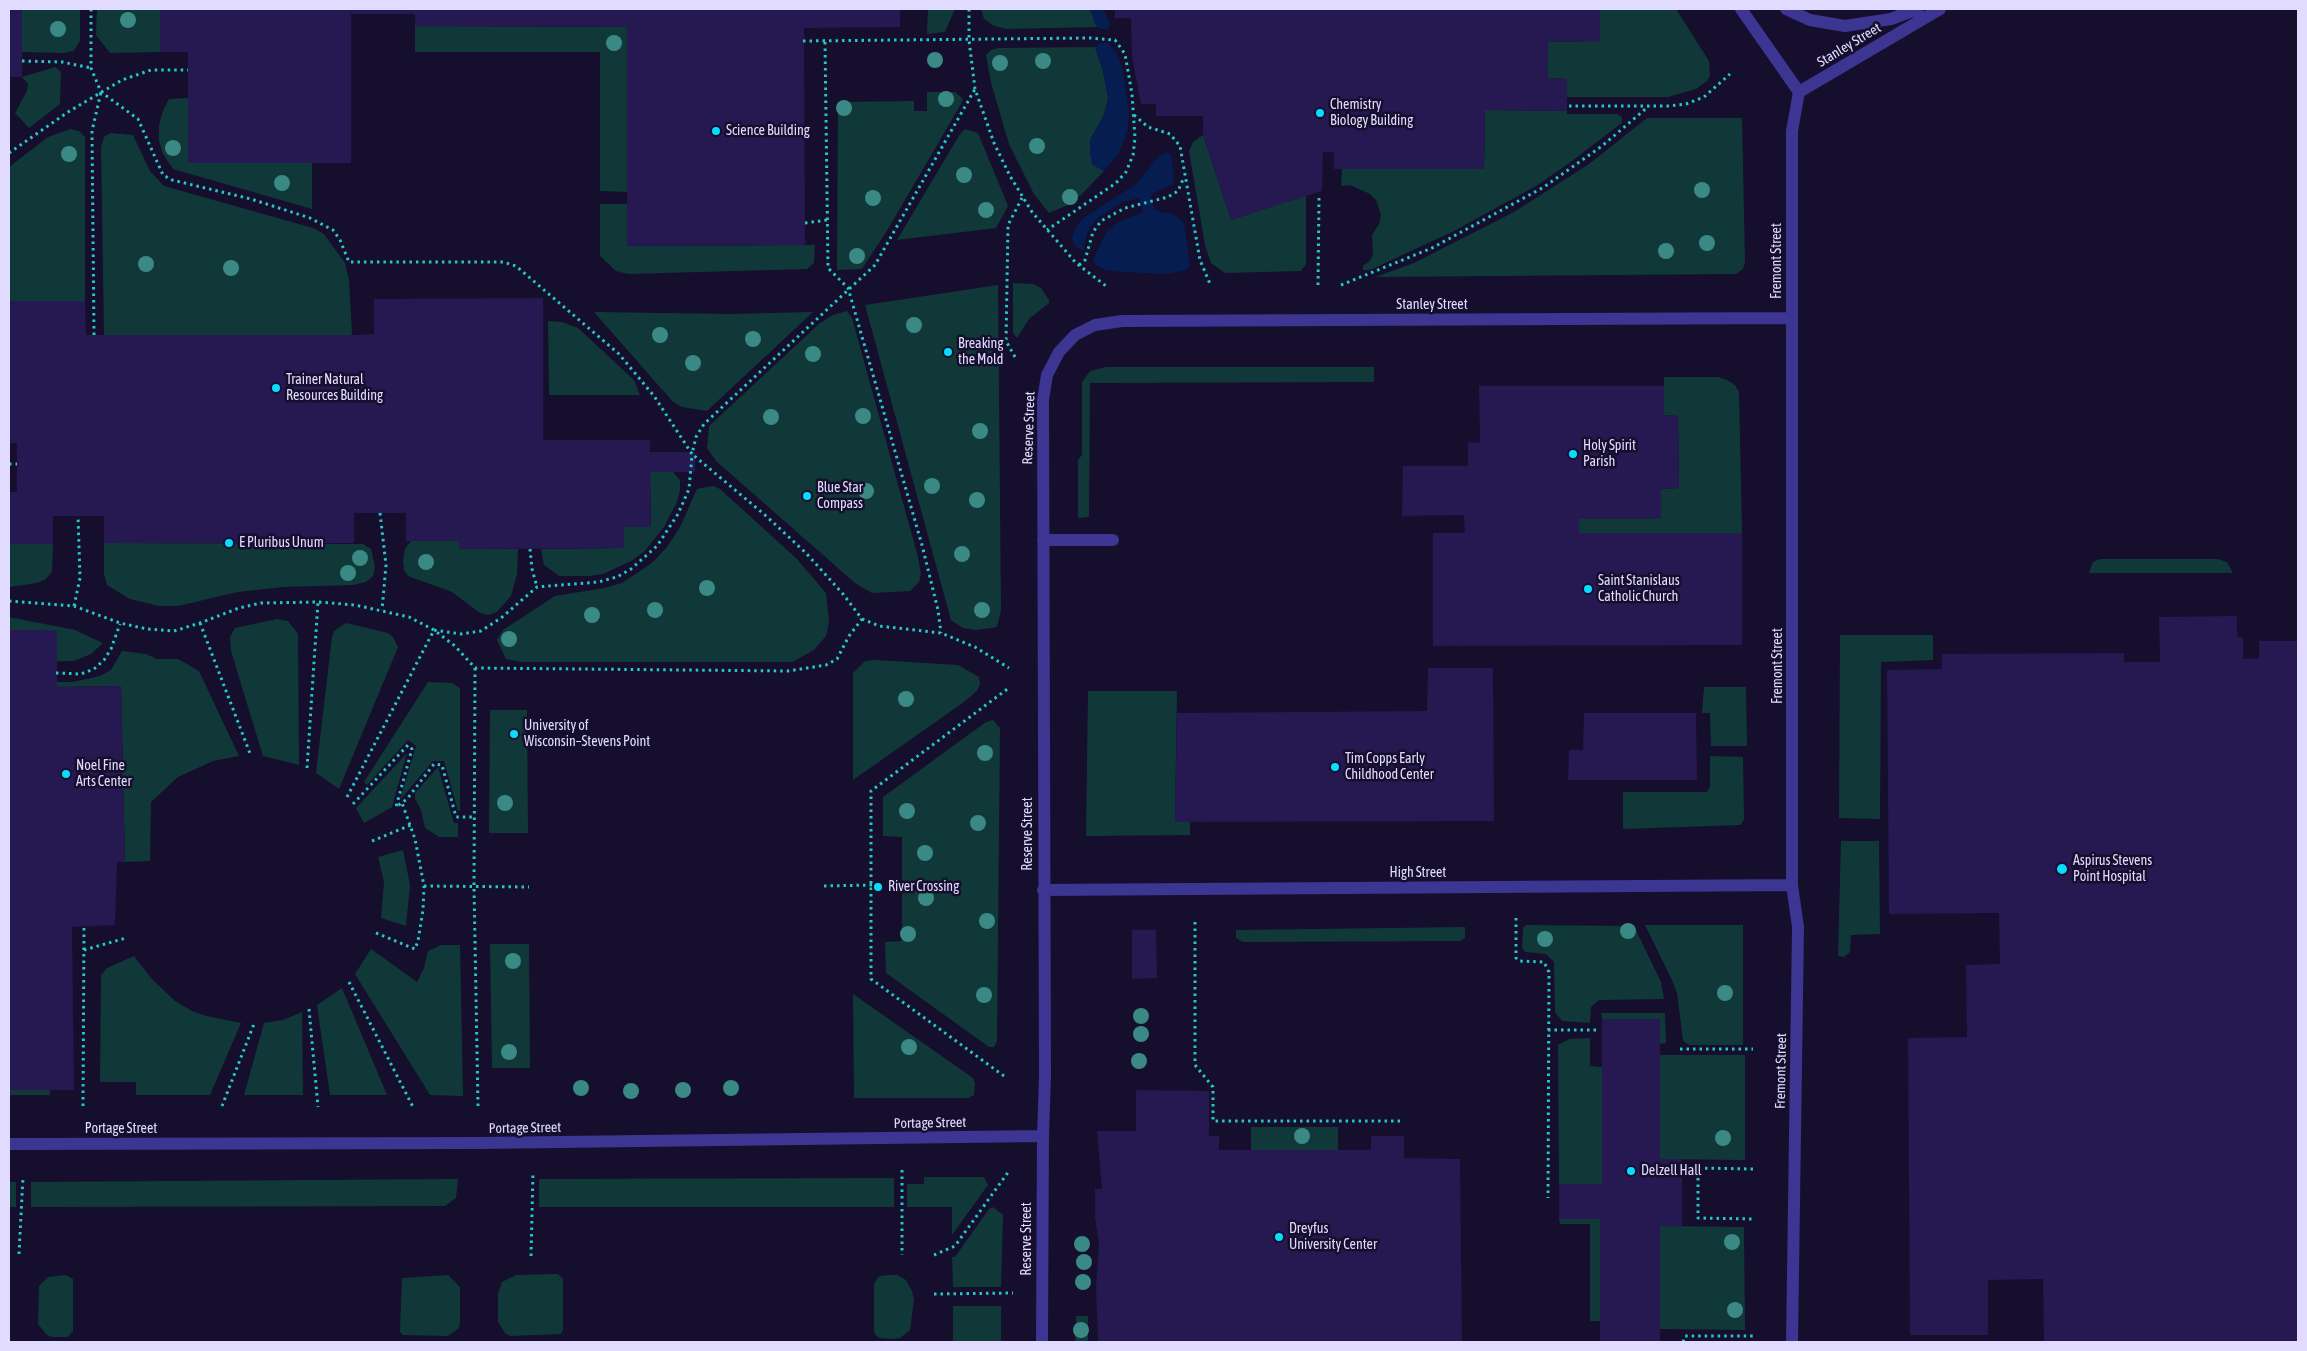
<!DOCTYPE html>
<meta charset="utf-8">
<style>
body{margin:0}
#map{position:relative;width:2307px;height:1351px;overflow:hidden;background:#150e2d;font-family:"Asap Condensed",sans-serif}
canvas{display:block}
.frame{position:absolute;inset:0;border:10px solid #e0dbff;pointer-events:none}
</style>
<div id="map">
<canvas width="2307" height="1351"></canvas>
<div class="frame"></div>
</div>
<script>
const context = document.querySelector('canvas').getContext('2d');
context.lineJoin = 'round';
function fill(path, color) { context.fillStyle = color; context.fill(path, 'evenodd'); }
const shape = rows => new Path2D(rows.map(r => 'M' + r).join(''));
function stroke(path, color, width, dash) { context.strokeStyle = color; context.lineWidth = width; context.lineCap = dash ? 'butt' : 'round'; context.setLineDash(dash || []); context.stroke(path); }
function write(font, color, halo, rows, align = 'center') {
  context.font = font + ' "Asap Condensed",sans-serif'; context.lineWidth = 5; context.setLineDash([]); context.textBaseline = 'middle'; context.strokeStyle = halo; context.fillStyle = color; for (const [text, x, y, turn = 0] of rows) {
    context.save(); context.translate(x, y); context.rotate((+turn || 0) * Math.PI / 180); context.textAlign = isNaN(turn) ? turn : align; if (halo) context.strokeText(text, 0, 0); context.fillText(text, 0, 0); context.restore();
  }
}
fill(shape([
 [22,9,80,9,80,41,77,46,73,51,64,53,22,52],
 [97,9,160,9,160,52,110,53,96,35],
 [928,9,955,9,945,32,927,34],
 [981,9,1090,9,1098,27,1007,29,994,26,984,19],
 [1600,9,1676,9,1709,61,1710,75,1707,81,1696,89,1668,97,1567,97,1567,79,1548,78,1548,42,1600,41],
 [415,26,627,27,627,192,600,191,600,52,415,52],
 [1095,47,1103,71,1108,98,1104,115,1090,140,1092,164,1104,171,1081,195,1068,205,1049,213,1034,194,1009,144,991,83,986,55,991,50,998,48],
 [55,67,61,72,60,104,29,128,15,113,27,91,28,84,22,77],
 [927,92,955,92,963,99,961,104,888,229,862,269,837,270,838,102,914,101,914,111,927,111],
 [188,98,312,163,312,209,173,169,163,154,159,141,159,125,163,111,169,99],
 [1485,110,1567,111,1567,114,1617,114,1622,117,1622,123,1619,125,1568,164,1536,186,1452,232,1370,270,1363,270,1363,266,1370,261,1373,255,1372,235,1379,224,1381,215,1376,200,1370,194,1350,185,1341,186,1342,169,1484,169],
 [1647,118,1742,118,1745,262,1743,269,1736,274,1375,277,1414,263,1514,212,1589,164],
 [70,129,79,131,85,137,85,301,9,301,9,167,48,137],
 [965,129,978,133,1008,206,996,228,897,240,960,134],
 [110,133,133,135,150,171,164,186,313,228,324,234,345,263,349,280,352,335,104,335,101,147,104,137],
 [1203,135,1231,220,1306,195,1306,264,1301,271,1225,273,1211,263,1205,245,1189,151,1193,142],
 [600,204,627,204,628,246,815,245,814,263,807,269,628,274,616,271,600,256],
 [1013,283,1033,284,1041,288,1049,300,1049,303,1029,319,1017,338,1013,333],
 [998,285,1001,610,997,627,977,630,963,628,951,620,865,305],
 [847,311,852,318,918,557,921,574,919,582,910,591,872,593,855,583,716,461,707,448,709,426,820,323,833,315],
 [594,312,732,314,813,312,707,411,682,407,673,402],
 [548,321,562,322,578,328,634,380,640,395,549,395],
 [1106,367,1374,367,1374,382,1090,383,1089,517,1078,518,1078,460,1082,455,1082,382,1090,371],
 [1664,377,1718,377,1727,380,1735,385,1739,392,1742,533,1579,533,1579,519,1661,519,1661,489,1679,488,1678,416,1664,415],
 [650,472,673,472,680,480,680,490,677,502,664,527,644,552,631,561,603,574,589,576,559,576,544,565,541,549,624,548,624,527,651,527],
 [713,486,720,489,797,559,826,593,829,622,826,636,814,650,792,662,522,662,506,659,497,640,503,630,555,596,604,588,622,583,652,563,667,547,680,527,697,489],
 [411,541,459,541,460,549,518,549,517,574,511,596,497,612,488,615,480,613,452,592,408,576,404,570,403,561,405,549],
 [104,543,363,544,371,549,375,567,373,576,366,582,353,585,283,587,238,592,178,606,159,606,130,599,107,585,104,574],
 [9,544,53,544,52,571,46,579,37,583,9,587],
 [2100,559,2217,559,2227,562,2233,573,2089,573,2093,562],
 [9,617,75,630,103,643,91,654,74,661,9,662],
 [277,619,288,621,298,634,299,765,263,756,231,651,230,637,235,628],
 [346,623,388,633,393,637,398,647,339,789,316,773,332,637,334,631],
 [1840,635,1933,635,1933,660,1881,662,1880,819,1839,818],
 [122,651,146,654,157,659,178,659,199,671,239,756,213,761,178,777,151,802,150,861,125,862,121,686,57,687,57,693,9,692,9,682,73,682,100,676,111,670],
 [876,660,958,665,979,677,980,684,977,691,964,702,853,780,853,673,865,661],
 [428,682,452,683,460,688,460,811,458,811,444,761,433,761,400,800,416,746,408,740,367,785,364,782],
 [1704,687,1746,687,1747,746,1711,746,1710,713,1702,713],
 [1088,691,1177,691,1175,822,1190,822,1190,835,1086,836],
 [490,710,527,710,528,833,489,833],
 [993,720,1000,728,997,1041,994,1047,989,1047,886,973,885,942,902,941,902,837,883,836,883,797,986,722],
 [407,753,392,807,364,823,356,808],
 [1710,756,1743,757,1744,819,1741,825,1623,829,1623,792,1707,792,1710,786],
 [438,767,454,823,458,823,458,837,439,837,425,828,421,810,415,799,415,793],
 [1841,841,1879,841,1880,934,1851,935,1850,952,1844,957,1838,956],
 [403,850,410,885,406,926,381,918,384,882,378,857],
 [1526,925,1634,926,1661,982,1664,999,1599,1000,1591,1007,1590,1023,1562,1021,1555,1012,1554,962,1546,954,1525,952,1522,947,1523,928],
 [1645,925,1743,925,1743,1045,1689,1045,1683,1041,1677,993,1672,980],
 [1465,927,1465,938,1460,941,1243,942,1236,938,1236,930],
 [490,944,529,944,530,1068,492,1068],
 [441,945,460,945,463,1096,430,1095,355,974,371,949,417,982,424,968,428,951],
 [134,956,151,978,175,1001,192,1011,206,1016,241,1023,210,1095,136,1095,136,1082,100,1082,101,975,107,968],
 [342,988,387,1095,330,1095,317,1005],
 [853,994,973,1078,975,1083,974,1095,968,1098,854,1098],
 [302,1012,303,1095,244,1095,264,1023,283,1020],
 [1601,1013,1665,1013,1666,1043,1660,1044,1660,1019,1602,1019],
 [1590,1038,1590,1066,1602,1067,1602,1184,1559,1184,1558,1045,1569,1039],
 [1660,1055,1745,1055,1745,1160,1660,1159],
 [9,1090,50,1090,50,1095,9,1095],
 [1251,1127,1338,1127,1338,1150,1251,1150],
 [924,1177,984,1177,988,1185,952,1235,952,1207,907,1207,907,1184,924,1184],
 [894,1178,894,1207,539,1207,539,1179],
 [458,1179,456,1198,445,1206,31,1207,31,1182],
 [9,1182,16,1182,16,1207,9,1207],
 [993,1207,1003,1215,1001,1287,953,1287,952,1257,955,1257,989,1209],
 [1559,1219,1600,1219,1600,1321,1590,1321,1590,1224,1560,1224],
 [1660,1226,1744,1227,1745,1330,1660,1329],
 [558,1274,563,1279,563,1330,561,1334,510,1336,505,1333,498,1322,498,1293,502,1282,516,1275],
 [66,1275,73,1279,73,1331,68,1337,52,1337,47,1335,38,1324,39,1286,48,1277],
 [448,1275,460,1287,460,1324,458,1329,448,1336,403,1335,400,1332,402,1278],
 [891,1275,897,1275,906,1280,912,1291,914,1299,910,1330,900,1338,892,1339,879,1338,875,1334,874,1330,874,1284,879,1276],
 [953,1306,1001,1306,1001,1342,953,1342],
 [1076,1316,1088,1316,1088,1342,1075,1342]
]), '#113838');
fill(shape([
 [1090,9,1103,9,1110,23,1108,29,1100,29,1095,24],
 [1101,42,1109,43,1117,54,1123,71,1129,111,1128,129,1120,151,1104,171,1092,164,1090,154,1090,140,1104,115,1108,98,1103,71,1095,47],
 [1166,152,1171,154,1174,176,1173,184,1152,194,1151,198,1154,208,1160,212,1174,214,1184,223,1190,265,1187,270,1166,274,1120,272,1106,270,1096,265,1093,260,1106,232,1117,223,1143,212,1139,198,1123,202,1098,218,1088,230,1083,251,1076,247,1072,239,1075,229,1082,219,1136,184,1160,155]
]), '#051d50');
fill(shape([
 [9,9,22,9,22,77,9,77],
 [160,9,900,9,900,27,804,28,805,245,627,246,627,27,415,26,415,14,351,14,351,163,188,163,188,52,160,52],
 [1115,9,1600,9,1600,41,1548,42,1548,78,1567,79,1567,111,1485,110,1484,169,1334,169,1334,152,1323,152,1322,191,1231,220,1203,135,1203,116,1156,116,1156,104,1141,104,1132,57,1131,18,1115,18],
 [543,298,543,440,650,440,650,452,695,452,695,472,650,472,651,527,624,527,624,548,459,549,459,541,406,541,406,513,354,513,354,543,104,543,104,516,53,516,53,544,9,544,9,492,17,492,17,443,9,443,9,301,85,301,86,335,352,335,374,334,374,299],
 [1479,386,1664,386,1664,415,1678,416,1679,488,1661,489,1661,519,1579,519,1579,533,1742,533,1742,645,1433,646,1433,533,1465,533,1464,515,1402,516,1403,466,1468,466,1468,442,1480,443],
 [2237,616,2237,637,2243,637,2243,659,2259,658,2259,641,2298,641,2298,1342,2044,1342,2043,1279,1988,1280,1988,1335,1910,1335,1908,1038,1967,1037,1966,965,2000,964,1999,913,1889,914,1887,670,1942,669,1942,654,2124,653,2124,662,2160,662,2159,617],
 [9,630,57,630,57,687,121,686,125,862,117,862,115,925,72,927,74,1090,9,1090],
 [1428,668,1493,668,1494,821,1175,822,1177,713,1427,711],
 [1584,713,1696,713,1697,780,1568,780,1569,750,1583,750],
 [1132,930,1156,930,1157,978,1132,979],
 [1602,1019,1660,1019,1660,1159,1682,1159,1682,1226,1660,1226,1660,1342,1600,1342,1600,1219,1559,1219,1559,1184,1602,1184],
 [1136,1090,1209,1091,1209,1136,1219,1136,1219,1150,1371,1150,1371,1136,1404,1136,1404,1158,1460,1159,1462,1342,1098,1342,1096,1287,1099,1244,1095,1218,1095,1189,1102,1189,1097,1131,1136,1131]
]), '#261850');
stroke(shape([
 [91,9,91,68,101,92,138,119,163,175,172,180,251,199,310,218,333,230,340,240,349,262,503,262,516,266,619,354,654,396,692,454,696,437,704,424,875,265,975,89],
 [969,9,969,40,975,89,994,143,1010,176,1032,212,1076,263,1106,286],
 [803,41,1090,38,1115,40,1125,54,1132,94,1135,138,1133,155,1126,172,1116,183,1047,230],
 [825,42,828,268,848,288,922,545,938,610,941,633],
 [22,61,62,62,91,68],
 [1569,106,1668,106,1686,104,1704,97,1730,74],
 [1134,115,1148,127,1170,134,1180,146,1200,260,1210,284],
 [9,153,68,112,122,80,151,70,188,70],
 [805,223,827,220],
 [1079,265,1085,260,1093,232,1101,221,1125,208,1168,197,1178,191,1184,177],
 [1318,285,1319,198],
 [1341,285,1432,248,1544,187,1602,146,1649,106],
 [94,335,92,131,101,92],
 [1015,357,1006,341,1008,225,1022,198],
 [9,464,17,464],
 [380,513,386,565,382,610],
 [530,549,532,569,537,587],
 [9,601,74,606,120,623,147,629,174,631,200,623,239,608,261,603,318,602,355,605,409,617,434,630,455,646,475,668,788,671,826,665,837,659,849,636,862,619,843,594,806,553,765,515,692,454],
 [74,606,80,578,78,516],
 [862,619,879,626,941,633,975,647,1009,668],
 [200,623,251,756],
 [475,668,474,887,478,1106],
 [56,673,81,674,94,669,104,660,111,649,120,624],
 [307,768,318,602],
 [347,797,434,630,461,634,481,631,501,618,537,587,598,582,617,577,631,569,657,546,678,514,689,489,692,455],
 [353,804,408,745,412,749,396,807,407,799,434,764,442,765,456,817,474,817],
 [372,841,411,825],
 [424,886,529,887],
 [824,886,872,885],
 [1516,918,1516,958,1519,961,1544,962,1549,972,1548,1198],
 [1195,922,1195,1065,1213,1087,1213,1121,1403,1121],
 [376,933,415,949,418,941,423,910,424,886,415,839,402,803],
 [84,950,126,938],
 [349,982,413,1107],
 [309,1009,318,1107],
 [1548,1030,1597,1030],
 [1680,1049,1753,1049],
 [1004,1076,871,979,871,791,1010,687],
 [83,1106,84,926],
 [222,1106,254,1024],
 [1753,1169,1698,1168,1698,1218,1753,1219],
 [902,1170,902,1255],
 [19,1254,23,1177],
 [934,1255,955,1246,1009,1171],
 [531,1256,533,1172],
 [934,1294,1013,1293],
 [1683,1342,1685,1336,1753,1336]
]), '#23cac6', 3, [2.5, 4]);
stroke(shape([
 [1741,9,1799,92,1792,131,1792,885,1798,927,1792,1342],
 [1786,9,1810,20,1845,26,1891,19,1918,9],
 [1799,92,1940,9],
 [1043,540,1113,540],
 [1043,890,1792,885],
 [9,1144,479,1143,1043,1136],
 [1042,1342,1043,1136,1045,1076,1043,400,1047,375,1059,352,1075,335,1095,325,1122,321,1791,318]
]), '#3c3591', 12);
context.fillStyle = '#3a8985';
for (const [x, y] of [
 [128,20],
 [58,29],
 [614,43],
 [935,60],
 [1043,61],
 [1000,63],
 [946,99],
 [844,108],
 [1037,146],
 [173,148],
 [69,154],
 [964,175],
 [282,183],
 [1702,190],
 [1070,197],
 [873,198],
 [986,210],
 [1707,243],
 [1666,251],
 [857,256],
 [146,264],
 [231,268],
 [914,325],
 [660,335],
 [753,339],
 [813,354],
 [693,363],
 [863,416],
 [771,417],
 [980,431],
 [932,486],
 [866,491],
 [977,500],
 [962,554],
 [360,558],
 [426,562],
 [348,573],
 [707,588],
 [655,610],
 [982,610],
 [592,615],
 [509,639],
 [906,699],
 [985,753],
 [505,803],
 [907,811],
 [978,823],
 [925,853],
 [926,898],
 [987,921],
 [1628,931],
 [908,934],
 [1545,939],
 [513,961],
 [1725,993],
 [984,995],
 [1141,1016],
 [1141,1034],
 [909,1047],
 [509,1052],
 [1139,1061],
 [581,1088],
 [731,1088],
 [683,1090],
 [631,1091],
 [1302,1136],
 [1723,1138],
 [1732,1242],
 [1082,1244],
 [1084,1262],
 [1083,1282],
 [1735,1310],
 [1081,1330]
]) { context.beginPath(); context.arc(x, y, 8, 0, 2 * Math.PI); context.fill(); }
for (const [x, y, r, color] of [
 [1320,113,5,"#07ddff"],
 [716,131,5,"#07ddff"],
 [948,352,5,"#07ddff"],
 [276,388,5,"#07ddff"],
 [1573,454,5,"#07ddff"],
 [807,496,5,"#07ddff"],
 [229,543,5,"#07ddff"],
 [1588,589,5,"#07ddff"],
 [514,734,5,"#07ddff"],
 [1335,767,5,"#07ddff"],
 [66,774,5,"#07ddff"],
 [2062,869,6,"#07ddff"],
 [878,887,5,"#07ddff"],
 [1631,1171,5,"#07ddff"],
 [1279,1237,5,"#07ddff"]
]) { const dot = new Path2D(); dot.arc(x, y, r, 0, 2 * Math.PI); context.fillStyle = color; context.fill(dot); stroke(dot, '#150e2d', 2); }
write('14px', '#e0dbff', '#150e2d', [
 ["Stanley Street",1849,45,-31],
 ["Fremont Street",1777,261,-90],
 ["Stanley Street",1432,305],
 ["Reserve Street",1029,428,-88],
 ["Fremont Street",1778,666,-90],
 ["Reserve Street",1028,834,-90],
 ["High Street",1418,873],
 ["Fremont Street",1781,1071,-89],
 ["Portage Street",930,1123,-1],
 ["Portage Street",525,1128,-1],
 ["Portage Street",121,1129],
 ["Reserve Street",1027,1239,-90]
]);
write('14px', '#e0dbff', '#150e2d', [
 ["Chemistry",1330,105],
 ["Biology Building",1330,121],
 ["Science Building",726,131],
 ["Breaking",958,344],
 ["the Mold",958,360],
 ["Trainer Natural",286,380],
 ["Resources Building",286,396],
 ["Holy Spirit",1583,446],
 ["Parish",1583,462],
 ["Blue Star",817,488],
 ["Compass",817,504],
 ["E Pluribus Unum",239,543],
 ["Saint Stanislaus",1598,581],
 ["Catholic Church",1598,597],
 ["University of",524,726],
 ["Wisconsin–Stevens Point",524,742],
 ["Tim Copps Early",1345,759],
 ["Childhood Center",1345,775],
 ["Noel Fine",76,766],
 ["Arts Center",76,782],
 ["Aspirus Stevens",2073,861],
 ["Point Hospital",2073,877],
 ["River Crossing",888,887],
 ["Delzell Hall",1641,1171],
 ["Dreyfus",1289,1229],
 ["University Center",1289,1245]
], 'left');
</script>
